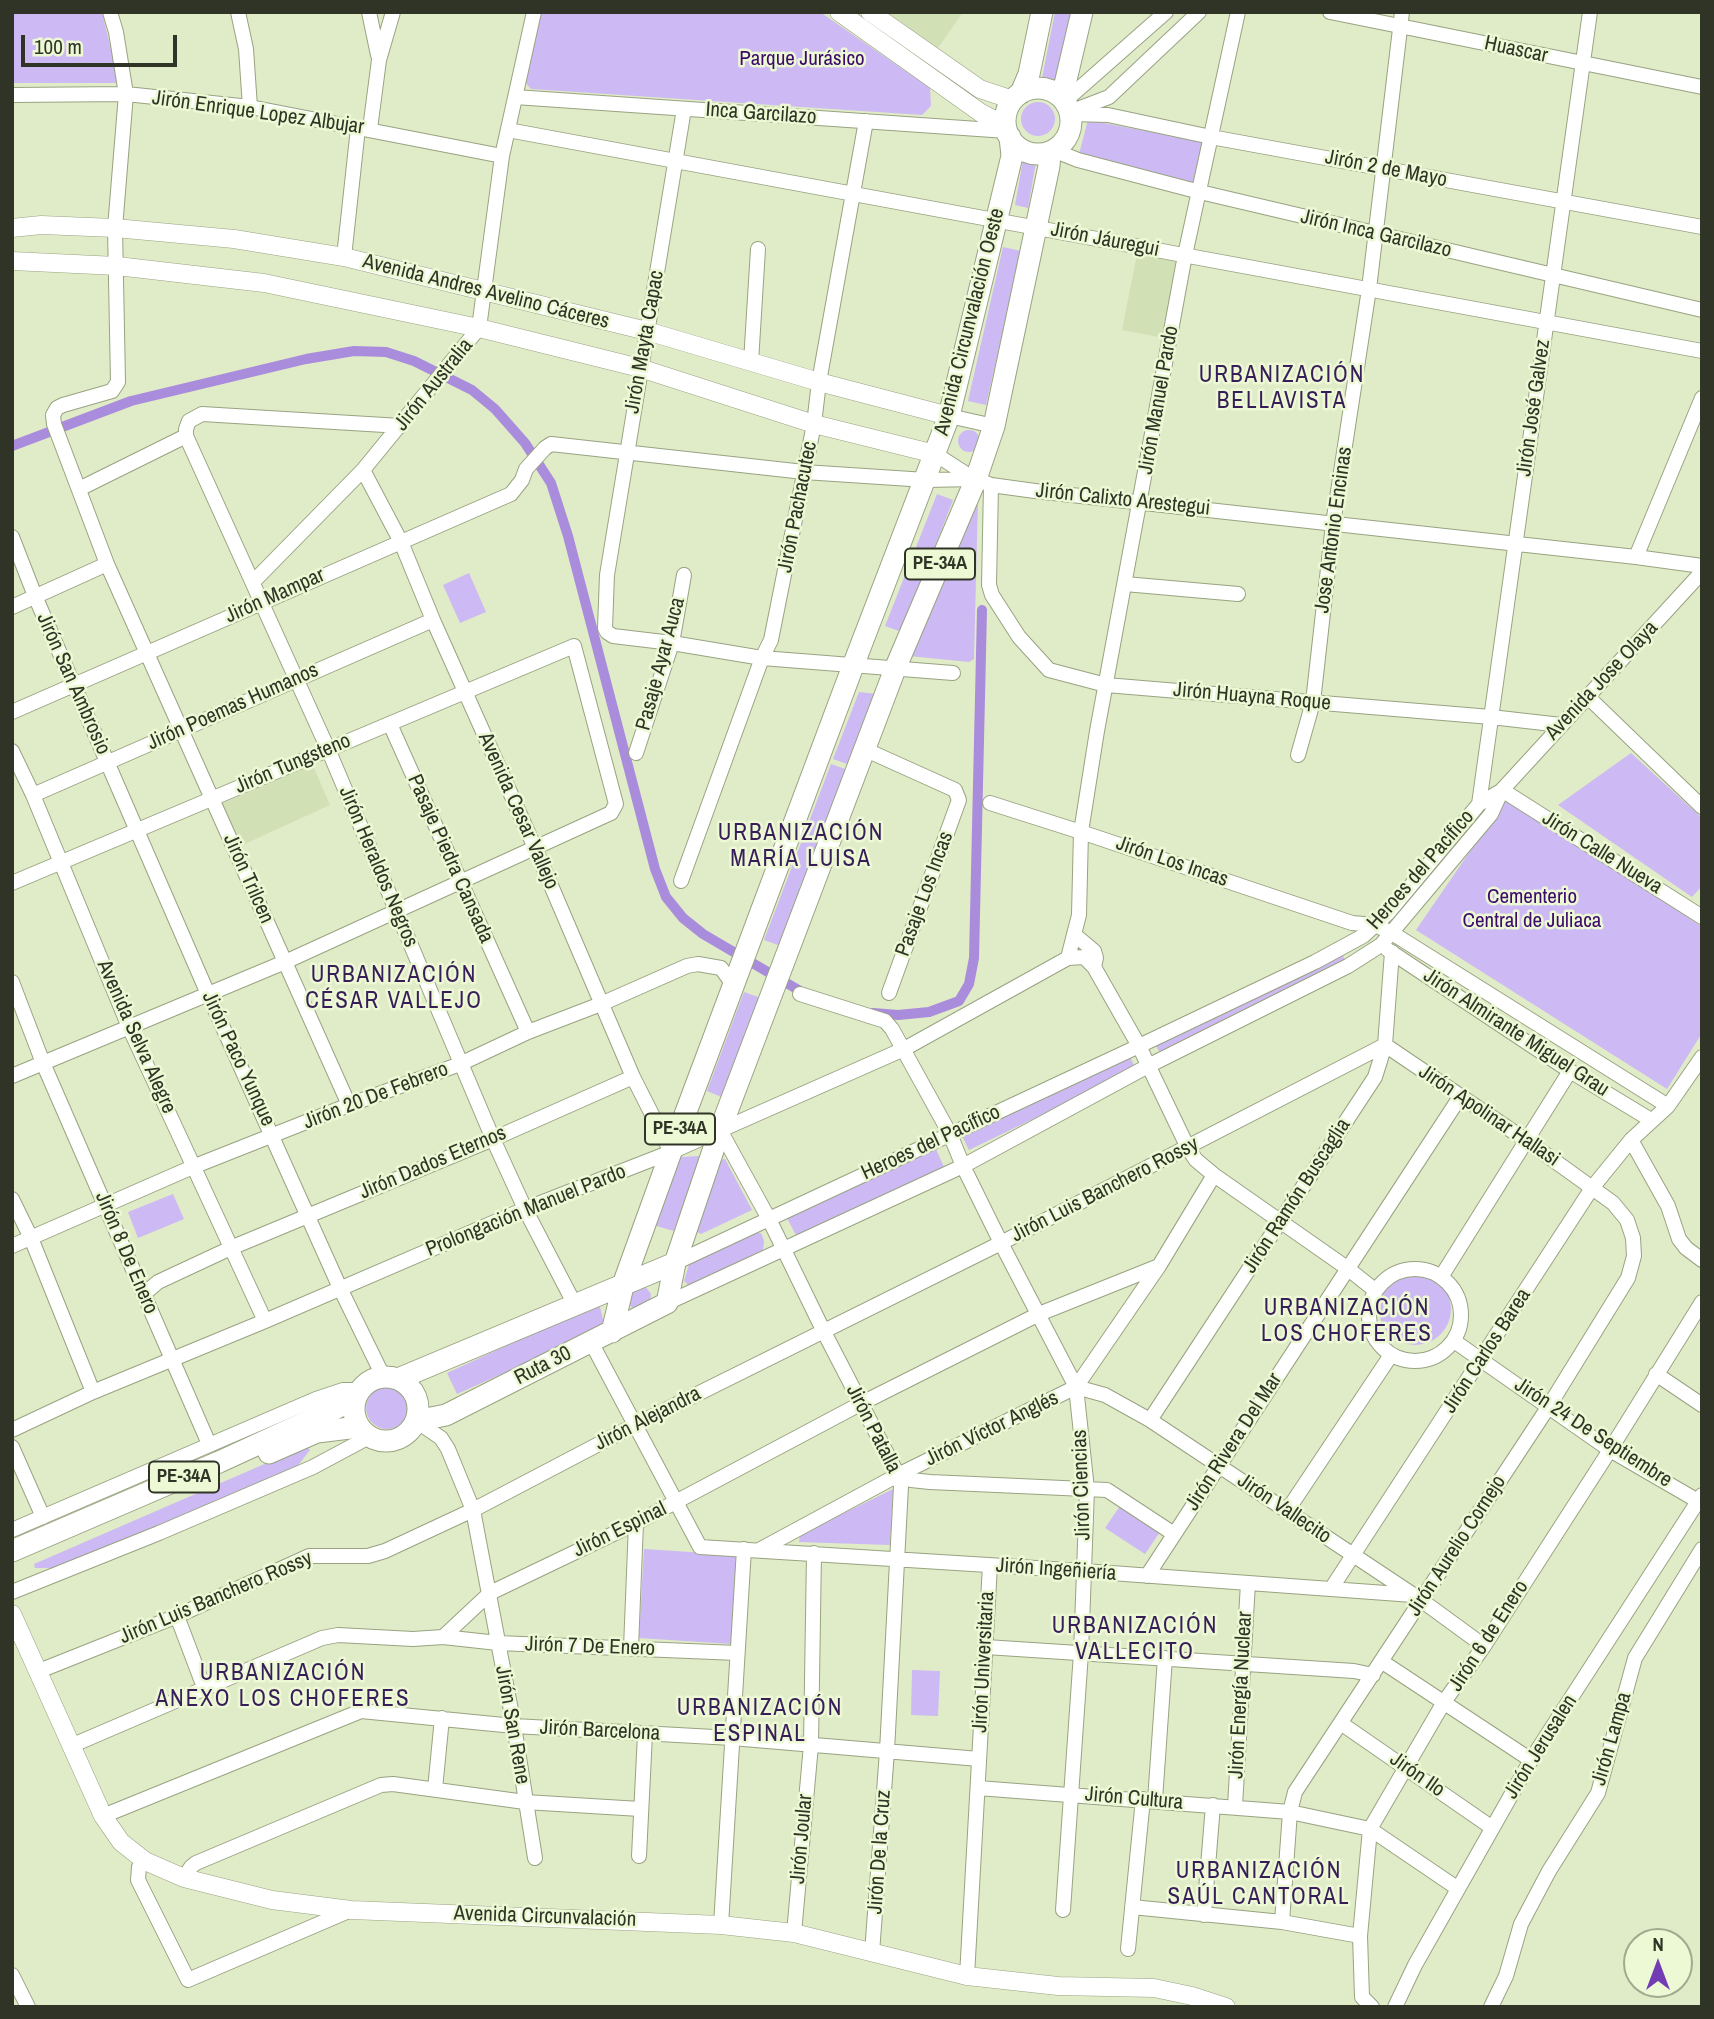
<!DOCTYPE html>
<meta charset="utf-8">
<style>
body{margin:0}
#map{position:relative;width:1714px;height:2019px;overflow:hidden;background:#e0ebc8;font-family:"Archivo Narrow",sans-serif}
canvas{display:block}
.frame{position:absolute;inset:0;border:14px solid #2f3426;pointer-events:none}
.north{position:absolute;left:1623px;top:1928px;width:70px;height:70px;box-sizing:border-box;background:#edf8d5;border:2px solid #a1aa8f;border-radius:50%;rotate:0deg;font-size:19px;font-weight:700;line-height:28px;text-align:center;color:#2f3426}
.north::after{content:'';display:block;margin:auto;width:24px;height:32px;background:#723db4;clip-path:polygon(50% 0,100% 100%,50% 72%,0 100%)}
.scale{position:absolute;left:21px;top:35px;width:156px;height:32px;box-sizing:border-box;border:4px solid #2f3426;border-top:0;padding-left:9px;font-size:21px;line-height:24px;white-space:nowrap;color:#2f3426;-webkit-text-stroke:5px #edf8d5;paint-order:stroke}
</style>
<div id="map">
<canvas width="1714" height="2019"></canvas>
<div class="frame"></div>
<div class="north">N</div>
<div class="scale">100 m</div>
</div>
<script>
const context = document.querySelector('canvas').getContext('2d');
context.lineJoin = 'round';
function fill(path, color) { context.fillStyle = color; context.fill(path, 'evenodd'); }
const shape = rows => new Path2D(rows.map(r => 'M' + r).join(''));
function stroke(path, color, width, dash) { context.strokeStyle = color; context.lineWidth = width; context.lineCap = dash ? 'butt' : 'round'; context.setLineDash(dash || []); context.stroke(path); }
function write(font, color, halo, rows, align = 'center') {
  context.font = font + ' "Archivo Narrow",sans-serif'; context.lineWidth = 5; context.setLineDash([]); context.textBaseline = 'middle'; context.strokeStyle = halo; context.fillStyle = color; for (const [text, x, y, turn = 0] of rows) {
    context.save(); context.translate(x, y); context.rotate((+turn || 0) * Math.PI / 180); context.textAlign = isNaN(turn) ? turn : align; if (halo) context.strokeText(text, 0, 0); context.fillText(text, 0, 0); context.restore();
  }
}
fill(shape([
 [887,12,963,12,938,48],
 [1137,254,1179,262,1164,338,1122,330],
 [310,766,314,768,330,805,236,848,221,804]
]), '#d2e0b6');
fill(shape([
 [12,12,102,12,119,83,12,83],
 [541,12,820,12,930,88,931,106,922,115,531,89,524,81],
 [1055,12,1071,12,1057,77,1054,82,1042,78],
 '1021 119a17 17 0 1 1 34 0a17 17 0 1 1-34 0Z',
 [1088,120,1208,143,1200,184,1079,154],
 [1023,160,1036,162,1028,208,1015,205],
 [1003,247,1021,251,986,405,968,401],
 '958 441a11 11 0 1 1 22 0a11 11 0 1 1-22 0Z',
 [937,494,953,500,902,632,885,626],
 [978,499,974,659,969,662,909,656],
 [469,573,486,612,460,623,443,585],
 [859,692,877,694,850,765,833,759],
 [1631,753,1702,818,1702,886,1692,897,1558,805],
 [831,764,848,770,781,946,764,940],
 [1508,796,1702,927,1702,1033,1667,1089,1416,930],
 [1341,952,1347,964,1161,1055,1155,1044],
 [744,992,761,998,724,1098,707,1091],
 [1129,1055,1136,1069,969,1150,962,1136],
 [935,1147,944,1167,797,1237,787,1218],
 [700,1156,674,1231,653,1225,680,1157],
 [725,1159,752,1210,701,1234,695,1231,721,1160],
 [173,1194,184,1219,138,1238,128,1212],
 [756,1233,761,1233,764,1241,763,1250,689,1286,684,1281,690,1261],
 '1379 1309a36 36 0 1 1 72 0a36 36 0 1 1-72 0Z',
 [644,1285,651,1294,650,1302,636,1309,633,1308,629,1305,626,1293],
 [599,1303,605,1328,457,1394,447,1373],
 '366 1408a21 21 0 1 1 42 0a21 21 0 1 1-42 0Z',
 [306,1446,310,1450,296,1468,55,1568,35,1568,34,1564],
 [893,1489,890,1545,799,1542,800,1535],
 [1122,1503,1162,1529,1145,1554,1105,1528],
 [644,1549,736,1555,731,1644,639,1638],
 [912,1670,940,1671,938,1716,911,1715]
]), '#cdb9f3');
stroke(shape([
 [12,446,131,401,306,359,354,351,386,352,414,361,472,390,495,409,525,443,551,483,568,536,655,869,666,897,683,918,703,934,807,995],
 [873,1013,898,1015,929,1012,959,1001,969,984,974,958,982,610]
]), '#aa8cdc', 10);
const minor = shape([
 [110,12,116,32,126,94,115,228,118,382,112,391,63,405,57,408,53,415,54,424,107,564,349,1105],
 [238,12,246,49,250,107],
 [369,12,378,55],
 [1330,12,1702,87],
 [12,95,126,94,250,107,502,156],
 [515,97,1007,131],
 [1065,101,1166,12],
 [684,109,607,575,605,628,607,632,613,636,672,643,762,658,953,673],
 [1075,110,1109,97,1199,12],
 [1071,114,1108,115,1211,137,1702,227],
 [370,129,379,60,393,12],
 [508,130,1702,351],
 [1053,150,1078,160,1200,192,1702,310],
 [344,257,358,128],
 [751,362,758,249],
 [949,416,994,426],
 [401,426,202,414,189,421,186,429,186,436,328,749,493,1139,525,1209,574,1303],
 [935,454,974,479],
 [363,470,401,542,433,620,535,848,633,1077,671,1152],
 [991,485,989,585,992,595,1019,637,1049,670,1106,685,1491,717,1561,725],
 [79,489,186,436],
 [12,537,35,596,208,994,340,1288,383,1376],
 [1636,557,1702,398],
 [253,582,363,470,479,328,502,156,534,12],
 [1125,584,1238,594],
 [12,607,107,564],
 [1588,697,1702,807],
 [12,712,511,494,522,480,526,469,545,448,551,444,804,472,926,480,976,479,991,485,1035,491,1636,557,1702,566],
 [390,724,528,1032],
 [864,749,955,790,959,800,889,993],
 [12,751,33,795,129,1027,265,1321],
 [636,753,672,643,684,575],
 [1298,755,1313,702,1333,524,1369,289,1402,12],
 [1502,790,1702,917],
 [33,795,433,620],
 [990,803,1081,832,1352,923,1375,925,1392,933,1668,1106],
 [1479,804,1590,12],
 [681,881,762,658,771,640,814,424,819,382,866,121],
 [12,883,574,646,616,804,611,813,285,962,12,1076],
 [1075,935,1094,951,1096,958,1094,967],
 [1388,950,1570,1071,1651,1120],
 [1068,958,1084,957,1094,967,1139,1046,1188,1148,1196,1160,1214,1175,1347,1268,1376,1291],
 [12,982,43,1063,209,1444],
 [800,994,885,1021,892,1029,950,1134,963,1166,1001,1243,1076,1387,1087,1489,1081,1653,1063,1910],
 [720,1130,769,1219,824,1332,898,1475,901,1486,887,1751,872,1953],
 [1631,1140,1668,1206,1679,1239,1686,1248,1702,1260],
 [12,1199,31,1238,93,1392],
 [12,1246,195,1166,349,1105,460,1064,528,1032,601,1004,687,966,698,964,721,968,734,986],
 [675,1263,1139,1046,1315,962,1363,936,1388,913,1479,804,1501,791],
 '1369 1315a46 46 0 1 1 92 0a46 46 0 1 1-92 0Z',
 [1441,1277,1570,1071],
 [144,1294,158,1282,233,1247,493,1139,633,1077],
 [667,1303,963,1166,1148,1066,1348,966,1381,945,1491,814,1502,790,1702,572],
 [1454,1341,1610,1450,1698,1501],
 [591,1342,700,1547,1084,1571,1413,1595],
 [1656,1374,1702,1405],
 [1076,1387,1105,1395,1150,1420,1421,1600,1484,1646],
 [1150,1420,1375,1077,1385,1045,1392,952],
 [416,1421,441,1438,448,1449,473,1510,514,1726,535,1858],
 [12,1430,93,1392,265,1321,525,1209,671,1152,904,1049,1068,958,1079,915,1081,832,1097,731,1185,255,1238,12],
 [12,1447,43,1517],
 [898,1475,911,1480,930,1482,1107,1490,1174,1534],
 [1287,1511,1391,1355],
 [12,1530,316,1399,343,1390,359,1390],
 [761,1549,898,1475,1076,1387,1159,1266,1214,1175],
 [1147,1576,1460,1097],
 [1331,1589,1592,1188,1631,1140,1668,1106,1702,1057],
 [12,1592,159,1533,313,1467,369,1437],
 [177,1616,205,1690],
 [443,1637,498,1643,737,1653],
 [986,1647,1354,1671,1373,1675],
 [631,1648,636,1523],
 [1381,1661,1531,1760],
 [39,1671,177,1616,309,1556,368,1556,385,1551,473,1510,635,1425,1001,1243,1385,1045],
 [1342,1724,1491,1827],
 [73,1745,322,1638,338,1635,413,1639,443,1637,490,1593,636,1523,860,1404,1039,1314,1159,1266],
 [978,1788,1290,1812,1370,1829,1457,1888],
 [435,1789,442,1718],
 [1155,1800,1165,1658],
 [1235,1806,1248,1583],
 [103,1816,361,1711,514,1726,732,1738,979,1759],
 [639,1856,645,1734],
 [145,1861,139,1867,138,1880,188,1980,351,1910],
 [184,1878,191,1867,196,1863,381,1785,393,1784,525,1802,640,1809],
 [1132,1907,1282,1922,1360,1936],
 [1204,1915,1213,1805],
 [1282,1922,1290,1812,1295,1792,1549,1406,1628,1278,1634,1256,1633,1238,1627,1220,1613,1203,1527,1141,1385,1045],
 [721,1925,744,1549],
 [794,1933,811,1745,814,1553],
 [1128,1949,1143,1799],
 [12,1975,28,2007],
 [967,1976,990,1565],
 [1372,2007,1362,1997,1360,1936,1370,1829,1444,1702,1484,1646,1610,1450,1702,1302],
 [1395,2007,1415,1965,1531,1760,1702,1495],
 [1491,2007,1506,1976,1521,1924,1549,1871,1598,1793,1635,1658,1702,1549]
]);
const major = shape([
 [839,12,981,113,1006,126],
 [870,12,980,89,1013,100],
 [12,228,41,225,115,228,234,239,344,257,647,331,819,382,949,416],
 [12,261,117,266,264,283,479,328,640,368,814,424,935,454],
 [12,1614,103,1816,121,1842,145,1861,184,1878,272,1900,351,1910,721,1925,794,1933,967,1976,1058,1986,1154,1988,1192,1996,1226,2007]
]);
const highway = shape([
 '1005 121a33 33 0 1 1 66 0a33 33 0 1 1-66 0Z',
 [1021,93,1029,74,1042,12],
 [1062,97,1082,12],
 [612,1332,624,1282,671,1152,853,666,949,416,1012,156,1010,137],
 '354 1409a32 32 0 1 1 64 0a32 32 0 1 1-64 0Z',
 [398,1379,675,1263],
 [416,1421,446,1415,667,1303,675,1263,720,1130,895,669,976,479,994,426,1049,166,1050,152],
 [269,1453,317,1432,358,1427],
 [12,1551,219,1462,354,1400]
]);
stroke(minor, '#98a381', 16);
stroke(major, '#98a381', 19);
stroke(highway, '#98a381', 23);
stroke(minor, '#fff', 14);
stroke(major, '#fff', 18);
stroke(highway, '#fff', 21);
for (const [x, y, w] of [
 [940,564,70],
 [680,1129,70],
 [184,1477,70]
]) { const box = new Path2D(); box.roundRect(x - w / 2, y - 15.5, w, 31, 5); context.fillStyle = '#edf8d5'; context.fill(box); stroke(box, '#2f3426', 2); }
write('bold 19px', '#2f3426', null, [
 ["PE-34A",940,564],
 ["PE-34A",680,1129],
 ["PE-34A",184,1477]
]);
write('21px', '#2f3426', '#edf8d5', [
 ["Huascar",1516,50,12],
 ["Jirón Enrique Lopez Albujar",258,113,8],
 ["Inca Garcilazo",761,114,4],
 ["Jirón 2 de Mayo",1386,169,11],
 ["Jirón Inca Garcilazo",1376,234,13],
 ["Jirón Jáuregui",1105,240,11],
 ["Avenida Andres Avelino Cáceres",486,292,14],
 ["Avenida Circunvalación Oeste",970,322,-76],
 ["Jirón Mayta Capac",645,342,-80],
 ["Jirón Australia",434,385,-51],
 ["Jirón Manuel Pardo",1159,400,-80],
 ["Jirón José Galvez",1534,408,-82],
 ["Jirón Calixto Arestegui",1123,500,6],
 ["Jirón Pachacutec",798,507,-79],
 ["Jose Antonio Encinas",1334,530,-82],
 ["Jirón Mampar",275,596,-24],
 ["Pasaje Ayar Auca",661,664,-75],
 ["Avenida Jose Olaya",1602,681,-47],
 ["Jirón San Ambrosio",73,684,66],
 ["Jirón Huayna Roque",1252,697,5],
 ["Jirón Poemas Humanos",233,707,-24],
 ["Jirón Tungsteno",293,764,-23],
 ["Avenida Cesar Vallejo",518,811,66],
 ["Jirón Calle Nueva",1602,853,32],
 ["Pasaje Piedra Cansada",450,859,66],
 ["Jirón Los Incas",1172,862,19],
 ["Jirón Heraldos Negros",378,867,67],
 ["Heroes del Pacífico",1421,870,-49],
 ["Jirón Trilcen",248,879,66],
 ["Pasaje Los Incas",925,894,-70],
 ["Jirón Almirante Miguel Grau",1516,1033,33],
 ["Avenida Selva Alegre",136,1037,66],
 ["Jirón Paco Yunque",238,1059,65],
 ["Jirón 20 De Febrero",376,1096,-21],
 ["Jirón Apolinar Hallasi",1489,1116,34],
 ["Heroes del Pacífico",931,1143,-25],
 ["Jirón Dados Eternos",433,1163,-23],
 ["Jirón Luis Banchero Rossy",1105,1190,-27],
 ["Jirón Ramón Buscaglia",1297,1196,-57],
 ["Prolongación Manuel Pardo",526,1211,-22],
 ["Jirón 8 De Enero",126,1253,67],
 ["Jirón Carlos Barea",1487,1351,-57],
 ["Ruta 30",543,1366,-27],
 ["Jirón Alejandra",648,1419,-27],
 ["Jirón Patalla",873,1429,63],
 ["Jirón Víctor Anglés",992,1429,-26],
 ["Jirón 24 De Septiembre",1593,1433,33],
 ["Jirón Rivera Del Mar",1234,1442,-57],
 ["Jirón Ciencias",1082,1485,-92],
 ["Jirón Vallecito",1284,1509,34],
 ["Jirón Espinal",620,1530,-26],
 ["Jirón Aurelio Cornejo",1457,1546,-57],
 ["Jirón Ingeñiería",1056,1570,4],
 ["Jirón Luis Banchero Rossy",216,1598,-23],
 ["Jirón 6 de Enero",1489,1636,-57],
 ["Jirón 7 De Enero",590,1647,2],
 ["Jirón Universitaria",984,1662,-87],
 ["Jirón Energía Nuclear",1241,1695,-87],
 ["Jirón San Rene",512,1725,80],
 ["Jirón Barcelona",600,1731,3],
 ["Jirón Lampa",1612,1739,-74],
 ["Jirón Jerusalen",1541,1747,-58],
 ["Jirón Ilo",1417,1775,35],
 ["Jirón Cultura",1134,1799,5],
 ["Jirón Joular",802,1839,-85],
 ["Jirón De la Cruz",880,1852,-86],
 ["Avenida Circunvalación",545,1917,2]
]);
write('21px', '#3c0a6b', '#edf8d5', [
 ["Parque Jurásico",802,59],
 ["Cementerio",1532,897],
 ["Central de Juliaca",1532,921]
]);
context.letterSpacing = '2px';
write('23px', '#371e58', '#edf8d5', [
 ["URBANIZACIÓN",1282,376],
 ["BELLAVISTA",1282,402],
 ["URBANIZACIÓN",801,834],
 ["MARÍA LUISA",801,860],
 ["URBANIZACIÓN",394,976],
 ["CÉSAR VALLEJO",394,1002],
 ["URBANIZACIÓN",1347,1309],
 ["LOS CHOFERES",1347,1335],
 ["URBANIZACIÓN",1135,1627],
 ["VALLECITO",1135,1653],
 ["URBANIZACIÓN",283,1674],
 ["ANEXO LOS CHOFERES",283,1700],
 ["URBANIZACIÓN",760,1709],
 ["ESPINAL",760,1735],
 ["URBANIZACIÓN",1259,1872],
 ["SAÚL CANTORAL",1259,1898]
]);
context.letterSpacing = '0px';
</script>
